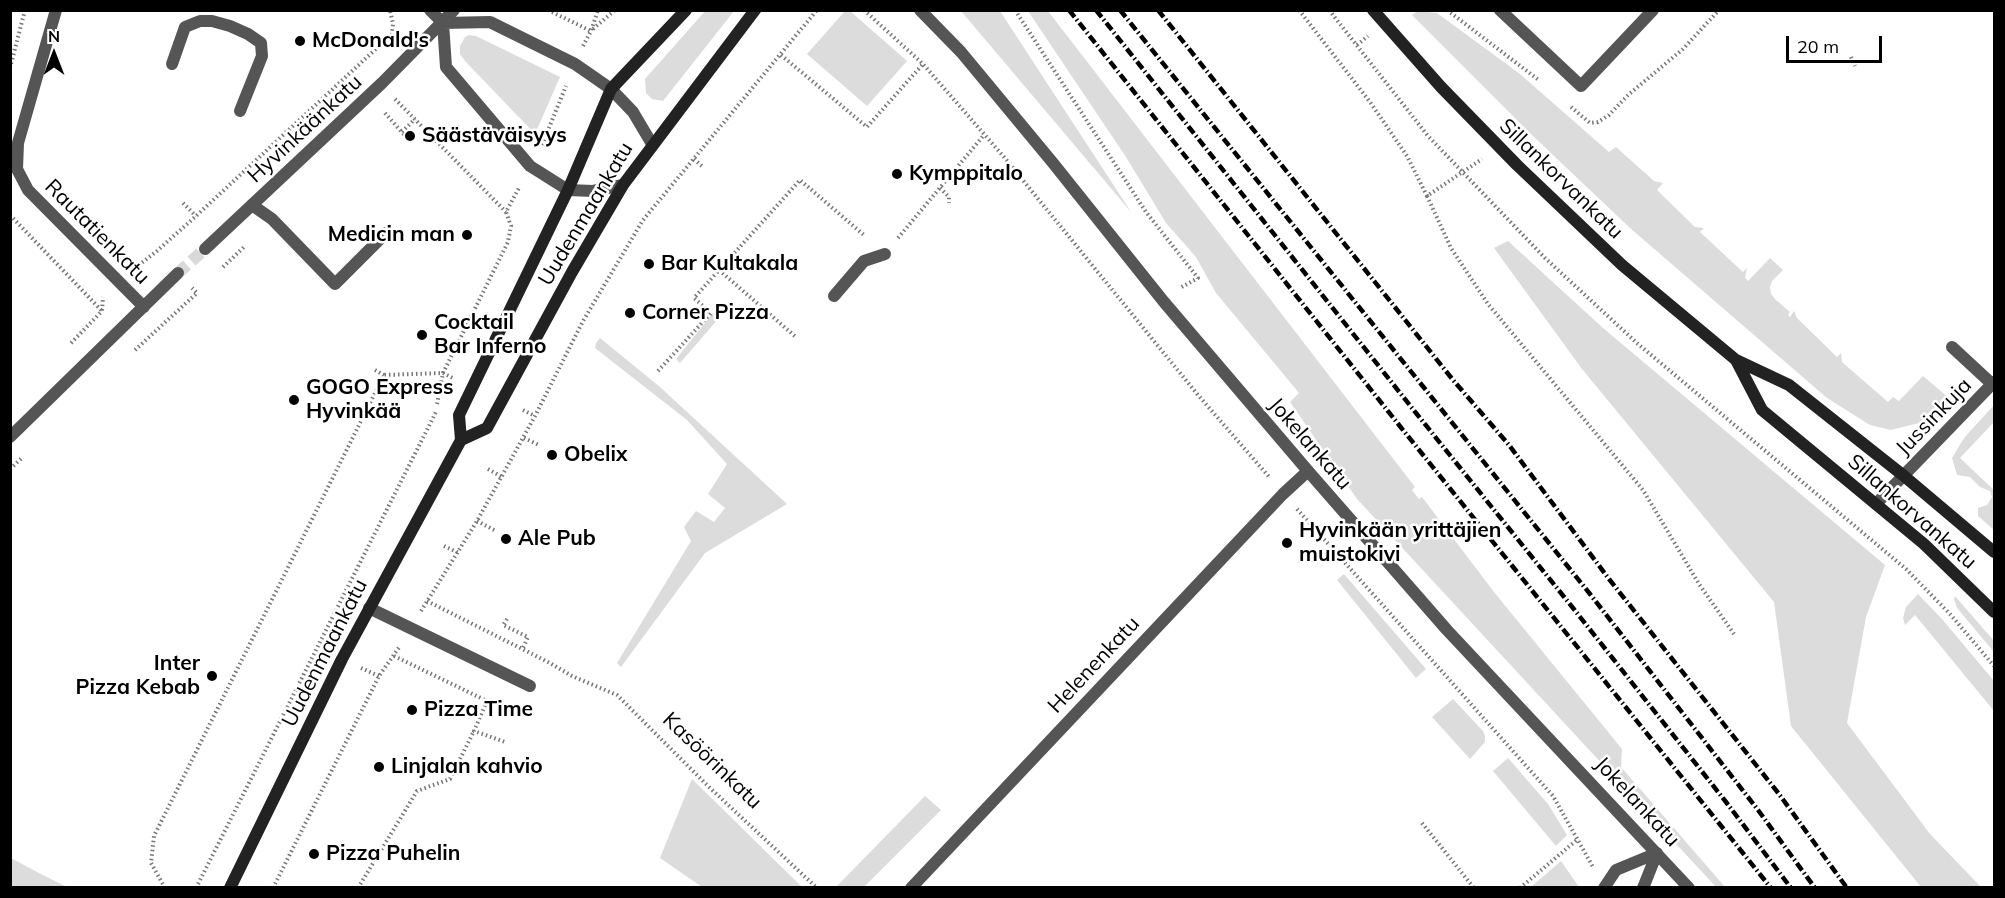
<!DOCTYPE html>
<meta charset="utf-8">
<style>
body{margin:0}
#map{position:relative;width:2005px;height:898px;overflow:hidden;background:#fff;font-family:Mulish,sans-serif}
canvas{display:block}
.frame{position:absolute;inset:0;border:12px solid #000;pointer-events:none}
.north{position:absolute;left:24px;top:24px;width:60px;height:60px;-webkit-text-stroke:4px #fff;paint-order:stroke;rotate:0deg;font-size:16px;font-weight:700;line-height:24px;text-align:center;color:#000}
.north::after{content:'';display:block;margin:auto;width:21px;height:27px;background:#000;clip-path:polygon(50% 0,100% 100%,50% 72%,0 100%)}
.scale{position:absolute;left:1786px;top:36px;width:96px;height:27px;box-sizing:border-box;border:3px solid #000;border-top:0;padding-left:8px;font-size:18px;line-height:21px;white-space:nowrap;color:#000;-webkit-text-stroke:4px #fff;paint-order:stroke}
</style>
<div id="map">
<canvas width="2005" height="898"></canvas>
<div class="frame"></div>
<div class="north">N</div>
<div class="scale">20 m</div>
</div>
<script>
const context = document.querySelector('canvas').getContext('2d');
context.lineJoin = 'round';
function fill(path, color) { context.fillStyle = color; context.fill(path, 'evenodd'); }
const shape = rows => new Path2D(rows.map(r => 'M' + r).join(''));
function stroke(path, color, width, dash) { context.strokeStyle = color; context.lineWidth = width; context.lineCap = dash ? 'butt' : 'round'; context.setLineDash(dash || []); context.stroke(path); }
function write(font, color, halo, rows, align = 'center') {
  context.font = font + ' Mulish,sans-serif'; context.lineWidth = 5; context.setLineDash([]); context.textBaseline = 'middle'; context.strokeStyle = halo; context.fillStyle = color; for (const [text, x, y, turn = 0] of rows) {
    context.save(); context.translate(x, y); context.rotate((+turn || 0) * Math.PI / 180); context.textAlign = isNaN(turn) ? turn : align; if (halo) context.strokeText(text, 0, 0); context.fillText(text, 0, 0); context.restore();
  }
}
fill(shape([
 [706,10,734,11,663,101,652,99,646,93,645,79],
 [845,11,850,11,907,61,867,106,807,54],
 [961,11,1000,11,1133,215,1131,212],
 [1028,11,1048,11,1415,487,1412,490,1419,499,1422,497,1494,592,1622,749,1621,767,1725,887,1716,887,1357,499,1290,402,1299,393,1216,293,1196,257,1166,223,1126,157],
 [1418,11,1437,13,1520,74,1609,152,1616,147,1654,181,1663,183,1657,190,1695,227,1704,228,1700,232,1743,272,1747,268,1745,278,1748,281,1770,258,1783,270,1772,281,1770,287,1771,294,1776,300,1790,312,1788,315,1790,317,1794,311,1797,318,1837,357,1841,353,1842,362,1888,402,1893,397,1899,401,1923,376,1949,398,1919,423,1891,430,1870,425,1827,398,1630,228,1533,136,1412,15],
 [469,35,476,36,560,77,535,134,465,61,460,54,460,46,465,37],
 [1508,241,1603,328,1885,565,1866,617,1847,723,1930,834,1981,887,1921,887,1791,726,1774,602,1582,369,1494,248],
 [713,313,719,318,680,363,676,359],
 [600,338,660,387,787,504,705,553,621,667,617,663,691,541,684,527,696,511,714,522,725,508,708,494,727,464,687,420,595,348,596,343],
 [1994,405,1994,422,1960,458,1994,490,1994,530,1978,516,1978,508,1987,505,1992,497,1990,491,1980,487,1970,477,1957,475,1952,458,1964,438],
 [1344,574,1426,669,1416,678,1337,580],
 [1918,594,1942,619,1994,681,1994,711,1915,615,1905,625,1903,618,1906,607],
 [1955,596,1994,641,1994,652,1957,608,1954,599],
 [1453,699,1483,731,1485,736,1485,742,1470,759,1432,717],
 [1508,758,1548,804,1567,835,1556,846,1493,771],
 [692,779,802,887,702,887,660,858],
 [925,796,941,810,864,887,836,887],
 [11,858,37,872,67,887,11,887],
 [1561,861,1579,887,1531,887]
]), '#dcdcdc');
stroke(shape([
 [178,273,205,249]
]), '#d9d9d9', 12, [12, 6]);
stroke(shape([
 [548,10,591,31],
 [864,10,923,64,1004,157,1198,395,1270,478],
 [1015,10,1146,212,1198,278,1180,288],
 [1299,10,1370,102,1407,156,1427,196,1482,159],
 [1329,10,1428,136,1545,258,1638,344,1906,569,1950,614,1994,666],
 [1447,10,1540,81],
 [593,29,615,10],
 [1357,45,1368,36],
 [583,46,591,31,598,10],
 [781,55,867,127,923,64],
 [1851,57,1855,66],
 [10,68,25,10],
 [395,99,506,212],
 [1571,107,1590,123,1598,122,1609,115,1628,95,1683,49,1719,10],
 [385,113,407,138],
 [402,132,415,119],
 [542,145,566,86],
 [694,159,704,168],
 [940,188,949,197,949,203],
 [1427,196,1451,248,1488,304,1643,490,1699,584,1734,634],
 [183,203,196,216],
 [10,215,102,311],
 [898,238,984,135],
 [223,267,244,247],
 [135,268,157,251,196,216,392,34,393,24,390,10],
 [719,270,797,338],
 [71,343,102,311,103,297],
 [135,350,197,293,192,288],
 [375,370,384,375],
 [658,371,711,313,694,298,800,180,865,236],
 [437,404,443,373,508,242,511,226,506,212,520,186],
 [523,410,535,416],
 [524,438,539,445],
 [10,469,23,457],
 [488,469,502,477],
 [1297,509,1553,796,1593,867],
 [477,521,496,531],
 [444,546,459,553],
 [427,601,550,663,572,676,617,695,709,787,817,888],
 [421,611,477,521,535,416,583,321,643,220,817,10],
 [507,619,503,625,528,637,523,648],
 [394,656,487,701,474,731,505,742],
 [361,668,379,676],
 [1422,823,1474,888],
 [165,888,151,863,154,836,384,375,443,373,453,378],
 [196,888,436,412],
 [273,888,379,676,400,646],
 [358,888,417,791,450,779,474,731],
 [1520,888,1578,839]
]), '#777', 4, [1.5, 3]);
stroke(shape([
 [172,64,185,27,200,21,212,21,230,26,248,34,261,43,262,56,240,111],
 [252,205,272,219,335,284,386,233],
 [834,296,864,261,885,254],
 [1952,347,1992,384]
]), '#555', 12);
stroke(shape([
 [56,10,18,143,17,169,28,190,144,307],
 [1500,10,1581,86,1653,10],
 [205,249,382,83,454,10],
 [10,437,178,273],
 [1876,504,1994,382],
 [369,608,530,686],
 [911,888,1283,494,1308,471]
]), '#555', 12);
stroke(shape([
 [430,10,443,23,446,67,530,166,568,190,593,191,623,185],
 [920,10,961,52,1053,163,1164,302,1308,471,1447,630,1689,888],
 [443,23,490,22,575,64,611,89,633,112,652,144],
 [1604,888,1616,870,1657,853],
 [1643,888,1657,853]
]), '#555', 12);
stroke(shape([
 [1373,10,1441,87,1517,165,1622,265,1736,360,1789,385,1904,476,1994,552],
 [1736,360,1762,410,1924,544,1994,612],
 [461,440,487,428,572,272,623,185,755,10],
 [230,888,342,659,461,440,459,415,568,190,611,89,686,10]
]), '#222', 12);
stroke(shape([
 [1069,10,1399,425,1771,888],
 [1096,10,1416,413,1573,608,1726,802,1791,888],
 [1120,10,1590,594,1758,810,1815,888],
 [1158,10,1453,380,1509,445,1609,579,1779,794,1847,888]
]), '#000', 4.5, [9, 3, 1.5, 3]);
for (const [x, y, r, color] of [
 [300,41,6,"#000"],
 [410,136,6,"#000"],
 [897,174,6,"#000"],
 [467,235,6,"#000"],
 [649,264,6,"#000"],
 [630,313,6,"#000"],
 [422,335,6,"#000"],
 [294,400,6,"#000"],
 [552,455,6,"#000"],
 [506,539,6,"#000"],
 [1287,543,6,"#000"],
 [212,676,6,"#000"],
 [412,710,6,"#000"],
 [379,767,6,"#000"],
 [314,854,6,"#000"]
]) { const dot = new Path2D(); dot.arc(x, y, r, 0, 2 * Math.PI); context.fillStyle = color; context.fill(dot); stroke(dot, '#fff', 2); }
write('bold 21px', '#000', '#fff', [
 ["McDonald's",312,41],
 ["Säästäväisyys",422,136],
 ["Kymppitalo",909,174],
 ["Medicin man",455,235,"right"],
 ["Bar Kultakala",661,264],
 ["Corner Pizza",642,313],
 ["Cocktail",434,323],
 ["Bar Inferno",434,347],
 ["GOGO Express",306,388],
 ["Hyvinkää",306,412],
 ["Obelix",564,455],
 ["Hyvinkään yrittäjien",1299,531],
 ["muistokivi",1299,555],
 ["Ale Pub",518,539],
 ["Inter",200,664,"right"],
 ["Pizza Kebab",200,688,"right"],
 ["Pizza Time",424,710],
 ["Linjalan kahvio",391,767],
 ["Pizza Puhelin",326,854]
], 'left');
write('21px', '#000', '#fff', [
 ["Hyvinkäänkatu",305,129,-43],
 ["Sillankorvankatu",1561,179,44],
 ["Uudenmaankatu",586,214,-59],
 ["Rautatienkatu",97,232,45],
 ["Jussinkuja",1934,417,-46],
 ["Jokelankatu",1310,444,49],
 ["Sillankorvankatu",1912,512,41],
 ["Uudenmaankatu",325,653,-63],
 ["Helenenkatu",1094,665,-47],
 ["Kasöörinkatu",712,761,44],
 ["Jokelankatu",1637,802,47]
]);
</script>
